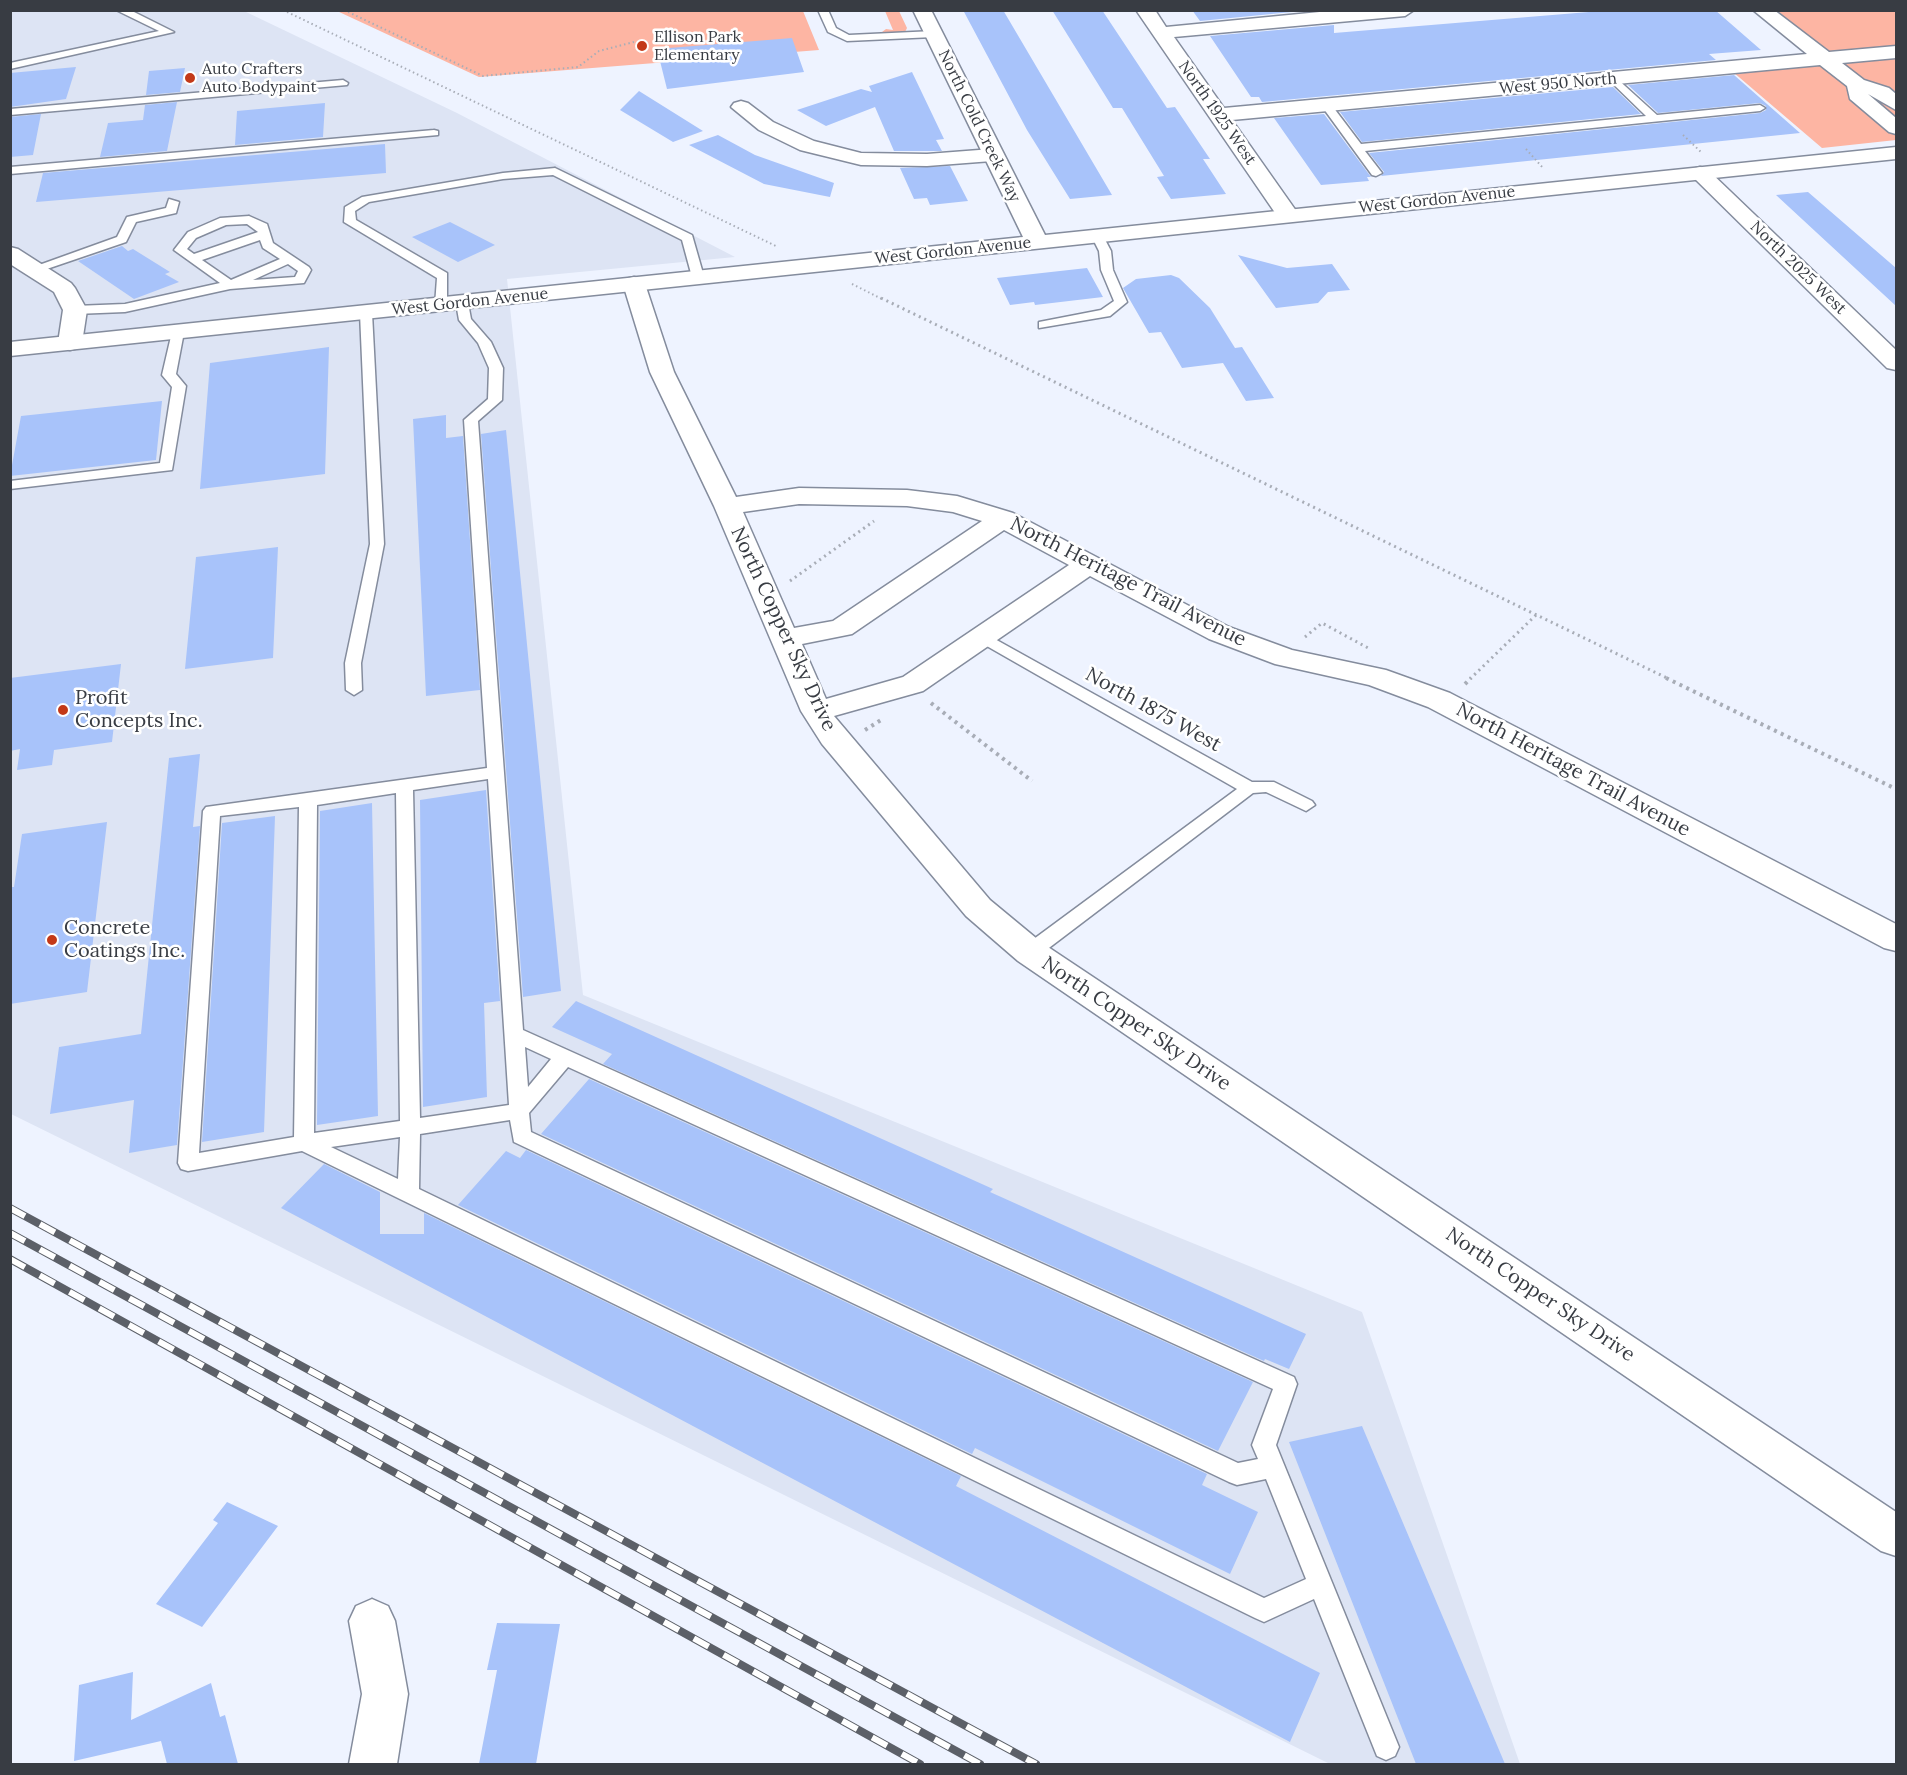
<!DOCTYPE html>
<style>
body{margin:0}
#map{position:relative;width:1907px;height:1775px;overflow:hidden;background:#eef3ff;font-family:Lora,serif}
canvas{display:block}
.frame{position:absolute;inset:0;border:12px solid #383c43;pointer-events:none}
</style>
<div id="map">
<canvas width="1907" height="1775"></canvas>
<div class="frame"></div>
</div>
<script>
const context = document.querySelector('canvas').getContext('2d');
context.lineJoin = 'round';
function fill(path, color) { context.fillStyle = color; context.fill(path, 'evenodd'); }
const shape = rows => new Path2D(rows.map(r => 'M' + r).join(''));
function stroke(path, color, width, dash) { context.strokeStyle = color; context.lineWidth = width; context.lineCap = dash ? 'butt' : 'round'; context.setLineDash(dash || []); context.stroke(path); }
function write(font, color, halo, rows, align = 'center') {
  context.font = font + ' Lora,serif'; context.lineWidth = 5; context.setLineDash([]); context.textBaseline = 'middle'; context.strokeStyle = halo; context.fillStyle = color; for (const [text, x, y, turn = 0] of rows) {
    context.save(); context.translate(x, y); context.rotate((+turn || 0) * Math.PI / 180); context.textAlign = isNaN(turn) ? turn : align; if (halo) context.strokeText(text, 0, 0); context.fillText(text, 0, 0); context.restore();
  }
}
fill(shape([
 [10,11,244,11,457,113,735,257,507,279,583,995,1362,1312,1520,1764,1330,1764,11,1114]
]), '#dde4f4');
fill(shape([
 [337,11,803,11,819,50,479,77],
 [885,11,899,11,907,28,905,32,882,32,886,29,893,30],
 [1777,11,1896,11,1896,140,1822,148,1733,72,1841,63]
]), '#fdb5a3');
fill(shape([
 [963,10,1003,10,1112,195,1070,199,1027,130],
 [1052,10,1102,10,1167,108,1175,107,1210,159,1203,159,1226,194,1171,199,1157,177,1164,176,1122,108,1113,108],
 [1192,10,1312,10,1200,21],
 [1613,10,1715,10,1761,50,1709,54,1716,60,1262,102,1259,97,1251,97,1210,36,1334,25,1334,33],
 [792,38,804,72,667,89,657,49],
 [76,67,66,99,10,107,10,73],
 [185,68,180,92,146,95,149,71],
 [912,72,944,139,936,140,942,151,894,151,875,107,826,126,797,110,861,89,872,92,869,86],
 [1734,75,1800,133,1381,176,1384,172,1369,153,1760,113,1766,110,1766,106,1760,103,1658,113,1628,85],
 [1613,87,1641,114,1362,142,1340,112],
 [639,91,703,131,673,142,620,110],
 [177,102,167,151,100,157,108,123,143,120,145,105],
 [325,103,323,137,235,145,237,111],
 [41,114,33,155,10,157,10,117],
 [1324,114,1371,177,1367,177,1369,181,1321,185,1274,118],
 [718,135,755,155,834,183,830,197,764,184,689,145],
 [385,144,386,173,36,202,43,173],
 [950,166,968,201,930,205,927,198,914,199,900,168],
 [1808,192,1896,268,1896,306,1776,195],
 [450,222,495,245,458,262,412,237],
 [122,246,128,251,133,249,170,272,165,274,179,282,134,299,78,261],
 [1238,255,1287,268,1332,264,1350,290,1328,292,1318,303,1276,308],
 [1087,268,1103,297,1035,305,1034,302,1010,305,997,278],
 [1171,275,1179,278,1210,308,1235,348,1242,347,1274,398,1246,401,1223,363,1182,368,1161,332,1149,333,1123,288,1136,279],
 [329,347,325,474,200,489,210,363],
 [162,401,156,460,10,476,21,416],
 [446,415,446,438,463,436,480,690,426,696,413,419],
 [506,430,561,991,523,997,481,434],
 [278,547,273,658,185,669,196,557],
 [121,664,112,742,54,750,52,765,17,770,20,749,10,751,10,678],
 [200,754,193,827,200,826,177,1145,129,1153,134,1100,50,1114,59,1047,141,1034,169,758],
 [486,790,500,1001,484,1003,487,1097,423,1107,420,800],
 [372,803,378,1116,317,1125,320,811],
 [275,816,264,1132,202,1142,222,823],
 [107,822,87,992,10,1004,10,887,14,887,22,834],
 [576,1001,993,1189,990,1192,1306,1334,1289,1369,1265,1359,1264,1361,603,1064,612,1054,552,1027],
 [589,1079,1253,1382,1218,1451,541,1134],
 [526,1150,1207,1474,1202,1485,1258,1512,1230,1574,975,1448,972,1454,458,1205,506,1151,520,1158],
 [324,1164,380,1192,380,1234,424,1234,424,1213,961,1476,956,1486,1320,1673,1290,1742,281,1208],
 [1362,1426,1505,1764,1416,1764,1289,1442],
 [227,1502,278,1526,202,1627,156,1604,218,1523,213,1520],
 [497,1623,560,1624,536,1764,479,1764,497,1670,487,1670],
 [133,1672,131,1720,211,1683,220,1717,225,1715,238,1764,167,1764,161,1741,74,1761,79,1685]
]), '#a8c3fa');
const lane = shape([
 [116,10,130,10,174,32,10,69,10,63,159,31,116,10],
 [818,10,828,10,836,28,849,35,934,31,939,34,934,37,847,41,828,32,818,10],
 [1614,76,1657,115,1760,105,1765,108,1760,111,1365,151,1382,173,1376,176,1372,175,1321,105,1330,103,1361,144,1646,116,1610,81,1609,79,1614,76],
 [343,80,348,83,347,85,10,115,10,109,343,80],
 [434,130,438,131,438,135,10,174,10,167,434,130],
 [555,168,692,235,704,277,702,280,698,281,692,277,682,240,553,175,503,179,369,202,355,211,356,220,447,273,447,305,441,309,435,305,437,278,344,222,345,207,362,197,503,173,555,168],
 [169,199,179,202,176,213,136,222,126,242,38,272,34,273,28,269,117,237,127,217,166,208,169,199],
 [249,216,267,224,273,243,309,267,311,270,304,283,230,289,125,312,75,314,69,310,75,306,125,304,220,283,174,250,188,232,220,218,249,216],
 [247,224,258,232,194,254,187,249,196,238,226,225,247,224],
 [260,240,263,248,280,259,231,280,202,260,260,240],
 [288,264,298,271,295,277,253,280,288,264],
 [1097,231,1101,232,1111,251,1113,270,1127,302,1110,316,1039,328,1039,322,1101,310,1114,301,1101,270,1099,251,1091,235,1097,231],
 [462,299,468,303,471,319,491,342,503,368,502,400,478,421,523,1030,1294,1377,1297,1384,1276,1445,1399,1747,1395,1756,1386,1760,1377,1756,1314,1599,1264,1622,1255,1618,302,1151,188,1171,181,1169,178,1163,203,811,206,807,487,768,464,420,488,399,489,368,478,343,459,320,456,303,462,299],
 [488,779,509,1105,420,1118,413,790,488,779],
 [396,793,400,1121,314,1133,317,805,396,793],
 [299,807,294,1137,199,1153,220,816,299,807],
 [525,1047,551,1059,528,1087,525,1047],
 [568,1067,1273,1389,1252,1445,1258,1459,1238,1463,531,1132,529,1113,568,1067],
 [510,1120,514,1142,1229,1482,1237,1485,1266,1479,1306,1579,1264,1598,419,1189,420,1134,510,1120],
 [400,1137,398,1179,331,1147,400,1137],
 [366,309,372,313,384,544,361,663,362,690,354,695,346,690,345,663,370,544,360,313,366,309],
 [178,328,184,332,176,374,186,386,172,470,10,489,10,481,160,463,172,387,162,375,172,332,178,328],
 [984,633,1252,782,1274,782,1312,801,1315,805,1306,811,1266,792,1253,793,1037,957,1023,957,1021,952,1023,947,1237,789,978,641,976,638,984,633]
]);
const street = shape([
 [1136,10,1155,10,1166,27,1340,10,1414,10,1405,16,1174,37,1224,108,1807,54,1753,10,1774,10,1829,52,1896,46,1896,58,1842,63,1864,80,1889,88,1896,94,1896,110,1868,94,1896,118,1896,134,1889,132,1850,99,1847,86,1820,65,1232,120,1299,215,1296,220,1288,222,1280,220,1136,10],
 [741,101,748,103,773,122,814,141,861,153,927,154,992,149,999,151,1002,155,999,159,992,161,927,166,861,165,800,150,759,130,731,107,734,103,741,101],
 [1700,167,1707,169,1896,350,1896,370,1887,368,1693,177,1689,173,1693,169,1700,167],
 [10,247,18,249,71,283,75,288,87,310,82,343,78,348,70,350,62,348,58,343,63,310,54,292,10,264,10,247],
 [634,277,642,279,645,284,674,372,736,497,799,488,907,490,957,496,1013,513,1229,627,1292,650,1386,670,1450,693,1896,924,1896,951,1884,948,1428,707,1369,685,1275,664,1209,639,1090,576,923,691,834,716,990,900,1042,943,1896,1512,1896,1556,1881,1551,1018,961,966,916,822,744,801,711,714,506,650,372,623,284,626,279,634,277],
 [799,504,907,506,953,512,982,521,833,621,794,628,743,512,799,504],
 [1004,530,1069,565,903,677,826,699,802,644,852,634,1004,530],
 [372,1599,388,1606,395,1621,408,1694,397,1764,349,1764,362,1694,349,1621,356,1606,372,1599]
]);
const secondary = shape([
 [913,10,931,10,1045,235,1896,147,1896,159,10,356,10,342,1023,237,913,10]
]);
stroke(lane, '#848c9d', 3);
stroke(street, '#848c9d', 3);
stroke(secondary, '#848c9d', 3);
stroke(shape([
 [283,10,778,247],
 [344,10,483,76,578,67,599,51,634,42],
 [1683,135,1701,152],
 [1526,149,1543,168],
 [852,284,884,300]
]), '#a8adb7', 2, [1.5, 3]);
stroke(shape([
 [881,298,1669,679],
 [790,581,874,521],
 [1305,637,1322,623,1370,649],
 [1470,679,1536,615]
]), '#a8adb7', 3, [2, 4]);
stroke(shape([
 [1666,678,1896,789],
 [1465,684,1471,678],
 [931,703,1032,781],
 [865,730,881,720]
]), '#a8adb7', 4, [3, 4.5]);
fill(lane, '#fff');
fill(street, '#fff');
fill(secondary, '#fff');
const rail = shape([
 [10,1208,1036,1764],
 [10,1233,980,1764],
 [10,1259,920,1764]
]);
stroke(rail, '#5c6068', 8);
stroke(rail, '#fff', 6, [17]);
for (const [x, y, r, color] of [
 [642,46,6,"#c33918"],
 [190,78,6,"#c33918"],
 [63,710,6,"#c33918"],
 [52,940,6,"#c33918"]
]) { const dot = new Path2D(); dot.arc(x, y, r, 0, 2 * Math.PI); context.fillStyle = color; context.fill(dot); stroke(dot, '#fff', 2); }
write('16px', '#383c43', '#fff', [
 ["Ellison Park",654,37],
 ["Elementary",654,55],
 ["Auto Crafters",202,69],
 ["Auto Bodypaint",202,87]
], 'left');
write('16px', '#383c43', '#fff', [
 ["West 950 North",1558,84,-5],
 ["North 1925 West",1217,113,55],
 ["North Cold Creek Way",979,126,64],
 ["West Gordon Avenue",1437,200,-6],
 ["West Gordon Avenue",953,251,-6],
 ["North 2025 West",1798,268,44],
 ["West Gordon Avenue",470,302,-6]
]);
write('20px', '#383c43', '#fff', [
 ["North Heritage Trail Avenue",1128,582,27],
 ["North Copper Sky Drive",783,629,65],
 ["North 1875 West",1153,710,29],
 ["North Heritage Trail Avenue",1573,770,28],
 ["North Copper Sky Drive",1136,1024,34],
 ["North Copper Sky Drive",1540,1295,34]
]);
write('20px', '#383c43', '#fff', [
 ["Profit",75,698],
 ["Concepts Inc.",75,721],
 ["Concrete",64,928],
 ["Coatings Inc.",64,951]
], 'left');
</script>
